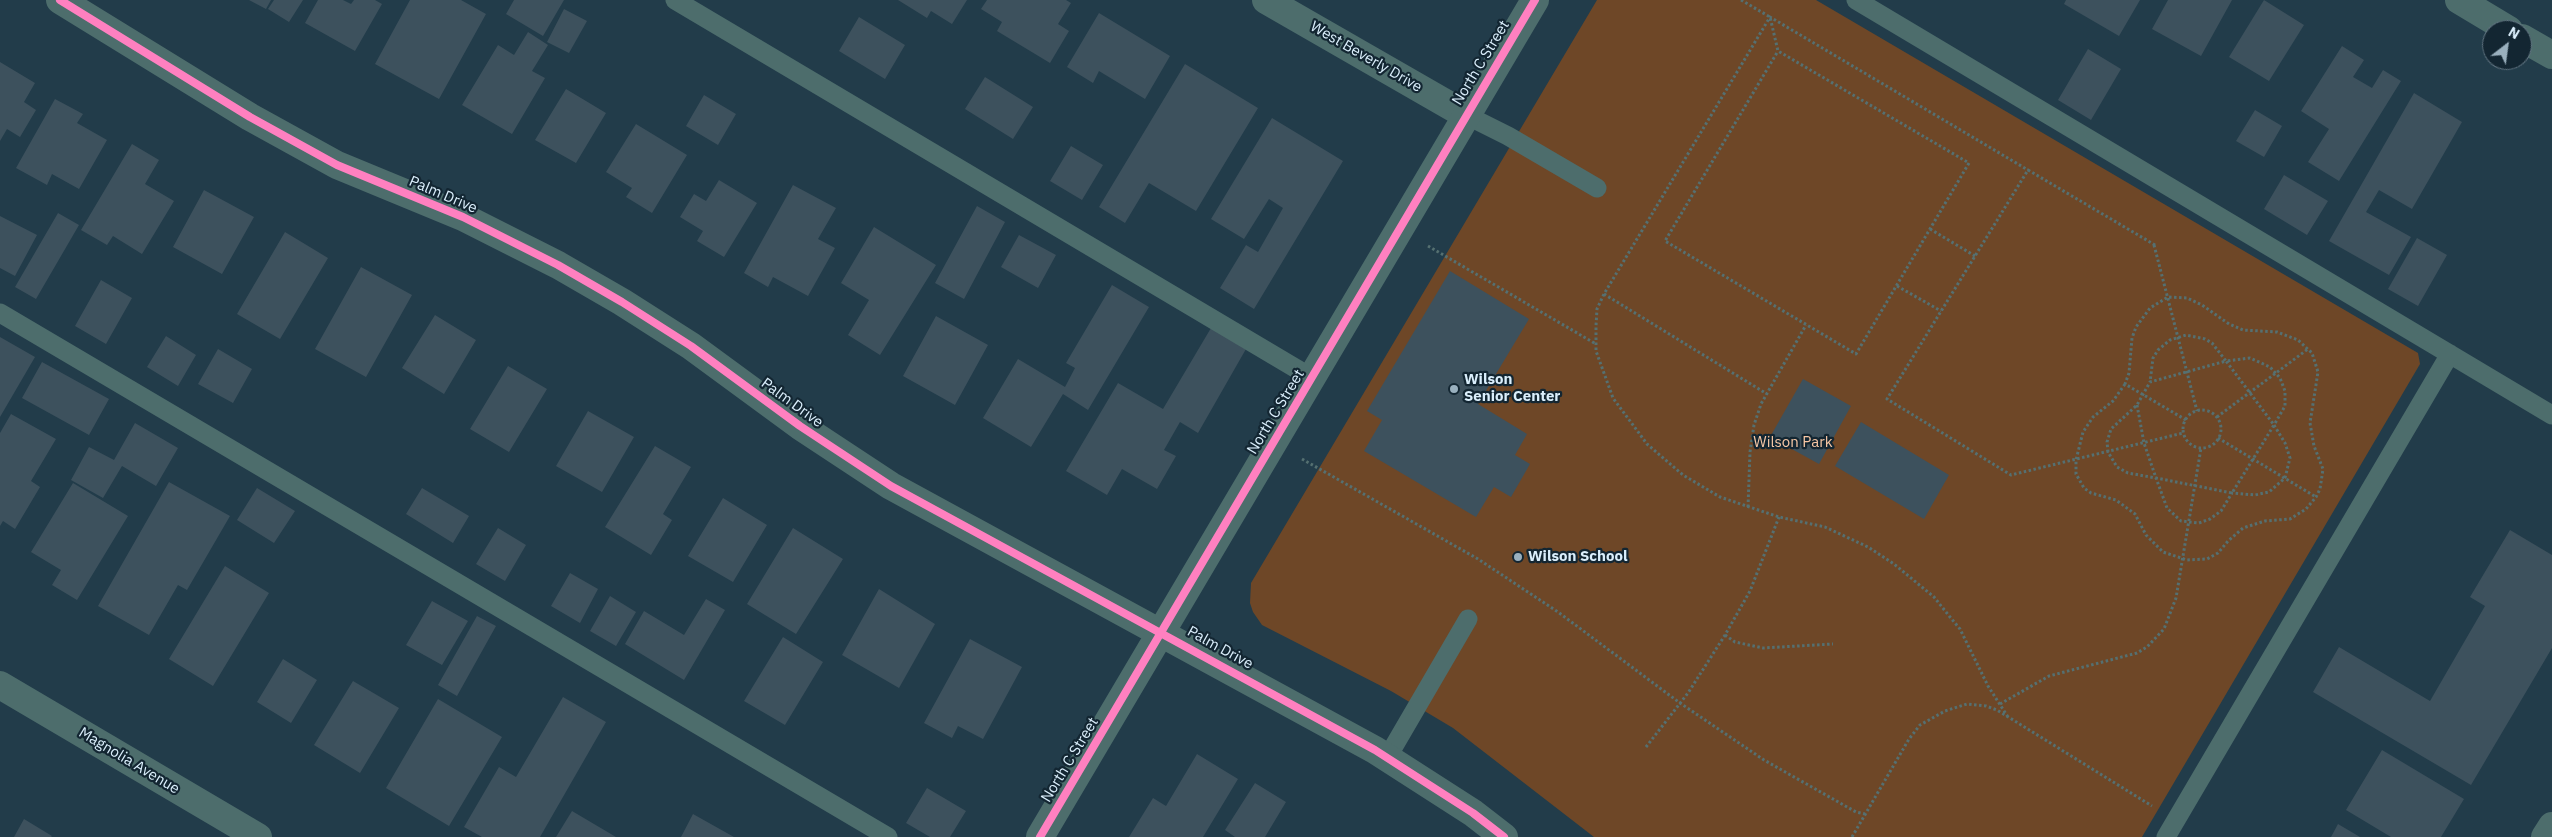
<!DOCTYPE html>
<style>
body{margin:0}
#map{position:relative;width:2552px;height:837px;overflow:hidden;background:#223c4a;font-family:"IBM Plex Sans",sans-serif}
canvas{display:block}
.north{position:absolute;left:2482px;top:20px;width:50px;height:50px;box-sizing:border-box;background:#132632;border:1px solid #637683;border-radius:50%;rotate:30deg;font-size:14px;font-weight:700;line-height:20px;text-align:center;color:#dbeffc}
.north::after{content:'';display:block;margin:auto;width:18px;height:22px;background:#9ab0be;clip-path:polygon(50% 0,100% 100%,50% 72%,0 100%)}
</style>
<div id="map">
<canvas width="2552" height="837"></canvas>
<div class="north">N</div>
</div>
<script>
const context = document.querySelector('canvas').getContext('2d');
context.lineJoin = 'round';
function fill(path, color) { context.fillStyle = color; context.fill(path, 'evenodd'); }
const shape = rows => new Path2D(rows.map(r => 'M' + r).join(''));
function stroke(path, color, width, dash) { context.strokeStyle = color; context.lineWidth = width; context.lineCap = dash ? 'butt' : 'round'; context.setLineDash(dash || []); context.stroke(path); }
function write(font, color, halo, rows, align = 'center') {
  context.font = font + ' "IBM Plex Sans",sans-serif'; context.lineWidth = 4.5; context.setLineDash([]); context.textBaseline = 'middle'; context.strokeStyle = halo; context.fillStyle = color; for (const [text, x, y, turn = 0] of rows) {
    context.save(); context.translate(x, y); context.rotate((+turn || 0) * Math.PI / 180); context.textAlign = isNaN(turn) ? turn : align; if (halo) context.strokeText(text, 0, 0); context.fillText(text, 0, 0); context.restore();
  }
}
fill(shape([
 [1597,0,1816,0,2418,353,2420,364,2142,837,1594,837,1453,728,1391,691,1262,625,1253,612,1250,603,1251,583]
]), '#6e4727');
fill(shape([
 [249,0,271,0,266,9],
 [274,0,303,0,289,22,268,9],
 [318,0,343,0,351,4,354,0,375,0,382,4,355,51,305,23],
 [410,0,461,0,486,14,439,99,375,64],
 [514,0,564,0,543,36,506,14],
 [898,0,967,0,952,24,931,11,927,18],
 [987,0,1066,0,1071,3,1058,24,1069,31,1050,63,997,31,1002,22,981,9],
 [2066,0,2140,0,2119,36,2064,4],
 [2168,0,2232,0,2201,56,2152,29],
 [2264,0,2304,25,2269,81,2229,57],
 [564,9,587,21,569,53,547,42],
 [1099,13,1170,56,1145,99,1099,71,1093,83,1067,67],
 [859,17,905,45,885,79,839,51],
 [528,32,548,45,532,71,545,78,512,134,462,105,498,45,514,55],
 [2342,46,2364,60,2353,77,2372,88,2383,70,2401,81,2339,181,2308,162,2329,129,2301,111],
 [2088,49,2121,69,2091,120,2058,100],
 [0,62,35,83,24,102,36,110,20,137,7,129,0,141],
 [1185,64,1258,108,1196,211,1149,183,1125,223,1099,207],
 [985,77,1033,107,1013,139,965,109],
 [566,89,606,113,576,163,535,140],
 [2414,93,2462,122,2412,209,2379,190,2366,212,2411,237,2389,275,2329,241],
 [704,95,736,114,718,145,686,126],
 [55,99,83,114,77,123,107,140,79,189,52,174,47,185,16,168],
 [2255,110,2282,126,2264,157,2236,141],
 [1272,118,1343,161,1254,309,1220,288,1246,245,1258,252,1283,208,1269,199,1244,239,1211,219],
 [636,124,687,155,652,213,626,197,632,188,606,172],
 [132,144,159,160,145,184,174,201,142,254,113,236,107,245,81,230],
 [1071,146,1103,165,1082,200,1050,181],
 [2284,175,2328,201,2307,235,2264,209],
 [719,180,757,203,724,257,697,241,703,231,680,217,694,194,706,201],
 [793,185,836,208,818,239,835,248,808,296,773,277,768,287,744,273],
 [204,190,254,217,222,274,173,247],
 [977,206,1005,222,964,299,935,283],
 [58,213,79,225,36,299,15,287],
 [0,216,37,235,15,276,0,268],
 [874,227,936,265,880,355,848,335,869,300,841,283],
 [285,232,328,258,280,339,237,314],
 [1019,235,1056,255,1038,288,1001,267],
 [2417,238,2447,255,2418,306,2388,289],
 [361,267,412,295,366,377,315,349],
 [1450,271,1529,319,1478,404,1527,434,1515,455,1530,464,1511,497,1494,487,1476,517,1364,451,1382,420,1367,411],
 [101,280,132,298,106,344,75,326],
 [1112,285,1149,307,1088,410,1063,394,1031,447,983,418,1018,359,1065,387,1075,368,1066,363],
 [435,315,476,340,444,394,402,368],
 [936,316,988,345,955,405,903,376],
 [1211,328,1246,349,1198,433,1180,422,1164,450,1176,456,1157,489,1122,469,1107,495,1066,471,1118,383,1163,409],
 [166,336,196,355,178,386,147,367],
 [0,337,35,357,0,417],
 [218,349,252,369,233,403,198,384],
 [42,362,109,399,89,435,22,398],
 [508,366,547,389,509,452,470,429],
 [1803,379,1851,406,1819,464,1770,437],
 [588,411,634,437,602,492,556,466],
 [11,414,56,439,31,481,40,487,15,529,3,521,0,526,0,433],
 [1861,422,1949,475,1924,519,1835,466],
 [135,423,178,448,156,486,122,466,103,498,71,480,89,447,114,460],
 [655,446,691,467,663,514,672,520,651,555,605,527],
 [169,482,230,516,187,590,178,585,149,635,98,606],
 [73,483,128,516,77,600,52,585,61,570,31,552],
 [257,488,295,511,274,543,237,520],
 [422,488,469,516,453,543,406,514],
 [723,498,767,525,733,582,688,556],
 [498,528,526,545,505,581,476,564],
 [793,528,843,559,796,634,747,604],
 [2510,530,2552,555,2552,648,2471,785,2313,692,2339,647,2430,701,2485,606,2470,597],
 [225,566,269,593,213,686,169,659],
 [570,573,598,589,580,623,551,606],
 [879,589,935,624,899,688,842,655],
 [610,596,636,612,616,646,590,631],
 [706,599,725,610,684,680,625,644,644,611,684,635],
 [432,601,468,621,442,665,406,645],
 [477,616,496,626,457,696,438,685],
 [783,637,823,662,785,725,744,701],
 [970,639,1022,667,983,739,958,726,952,738,924,723],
 [283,659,317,680,291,723,257,702],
 [353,681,399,708,360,773,314,745],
 [563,697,606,722,540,837,482,837,464,827,499,767,516,777],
 [438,699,502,737,449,826,386,788],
 [2382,750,2464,799,2441,837,2391,837,2346,810],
 [1197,754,1238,779,1203,837,1129,837,1153,798,1166,806],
 [1255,783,1286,802,1265,837,1235,837,1225,830],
 [927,788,966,811,950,837,930,837,906,823],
 [572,811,616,837,556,837],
 [693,814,734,837,681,837],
 [24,819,52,836,51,837,14,837],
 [2338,824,2360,837,2331,837]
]), '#3d515d');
stroke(shape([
 [1741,0,1770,17,1778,51,1969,163,1856,354,1665,241,1778,51],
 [1930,229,1975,256],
 [2154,245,2197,411],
 [2155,245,2028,170,1887,399,2011,475,2183,433],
 [1428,246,1596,344],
 [1897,286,1941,311],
 [1604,294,1767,394],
 [2125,384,2113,401,2093,417,2083,432,2076,460,2076,474,2084,488,2091,493,2116,500,2135,514,2146,535,2163,552,2187,560,2207,559,2218,553,2228,541,2243,528,2265,521,2290,519,2306,509,2316,497,2320,489,2323,469,2314,446,2310,423,2318,372,2312,353,2298,340,2277,332,2243,330,2229,324,2202,305,2187,298,2168,297,2150,308,2136,327,2132,338,2129,373,2125,384,2186,420],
 [2137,405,2144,443,2156,478,2232,493,2274,425,2226,361,2150,382,2137,405,2111,429,2107,442,2108,452,2117,467,2128,473,2156,478,2167,508,2181,521,2199,523,2210,519,2221,511,2232,493,2255,495,2269,492,2285,478,2290,458,2285,443,2274,425,2285,406,2285,391,2280,378,2270,367,2250,358,2226,361,2212,343,2205,339,2186,335,2170,340,2158,350,2153,358,2150,382],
 '2183 429a19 19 0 1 1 38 0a19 19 0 1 1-38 0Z',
 [2217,417,2308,349],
 [2218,438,2316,497],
 [1302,459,1478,559,1558,612,1680,703,1764,760,1856,812,1865,814],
 [1748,507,1750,452,1754,425,1761,404,1806,325],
 [1725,635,1735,642,1763,648,1833,644],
 [2000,704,2049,676,2137,653,2147,647,2164,629,2176,598,2201,448],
 [2008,717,1988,686,1960,629,1950,617,1934,597,1894,564,1868,547,1825,527,1779,517,1720,497,1683,475,1647,444,1613,398,1596,351,1596,326,1597,309,1604,294,1770,17,2028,170],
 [1646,747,1688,693,1725,635,1750,591,1779,517],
 [1852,837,1909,739,1920,725,1945,711,1967,704,1986,706,1997,710,2152,806]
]), '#557071', 3, [2.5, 2.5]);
stroke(shape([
 [675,0,1312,378],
 [1856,0,2552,415],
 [1466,115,1508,136,1597,188],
 [0,313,888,837],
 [1387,758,1468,619],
 [2166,837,2450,354]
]), '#4d6d6c', 19);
stroke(shape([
 [60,0,250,117,337,165,463,217,558,265,622,302,691,346,800,426,891,486,1375,750,1473,813,1504,837],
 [1266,0,1466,115],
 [2459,0,2509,30],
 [2522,38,2552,55],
 [0,685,258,837],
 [2545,837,2552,826]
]), '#4d6d6c', 28);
stroke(shape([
 [1040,837,1535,0]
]), '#4d6d6c', 28);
stroke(shape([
 [60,0,250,117,337,165,463,217,558,265,622,302,691,346,800,426,891,486,1375,750,1473,813,1504,837],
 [1040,837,1535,0]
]), '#ff80c0', 8);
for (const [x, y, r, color] of [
 [1454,389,5,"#9ab0be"],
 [1518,557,5,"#9ab0be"]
]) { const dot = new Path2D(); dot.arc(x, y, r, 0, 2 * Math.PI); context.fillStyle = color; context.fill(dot); stroke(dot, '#132632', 2); }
write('15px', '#dbeffc', '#132632', [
 ["West Beverly Drive",1366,57,30],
 ["North C Street",1481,63,-59],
 ["Palm Drive",443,195,23],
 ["Palm Drive",792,403,36],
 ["North C Street",1276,412,-59],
 ["Palm Drive",1220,648,29],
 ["North C Street",1070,760,-59],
 ["Magnolia Avenue",129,761,31]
]);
write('bold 15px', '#dbeffc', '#132632', [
 ["Wilson",1464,380],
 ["Senior Center",1464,397],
 ["Wilson School",1528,557]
], 'left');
write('15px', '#f8c8a6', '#132632', [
 ["Wilson Park",1793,443]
]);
</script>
